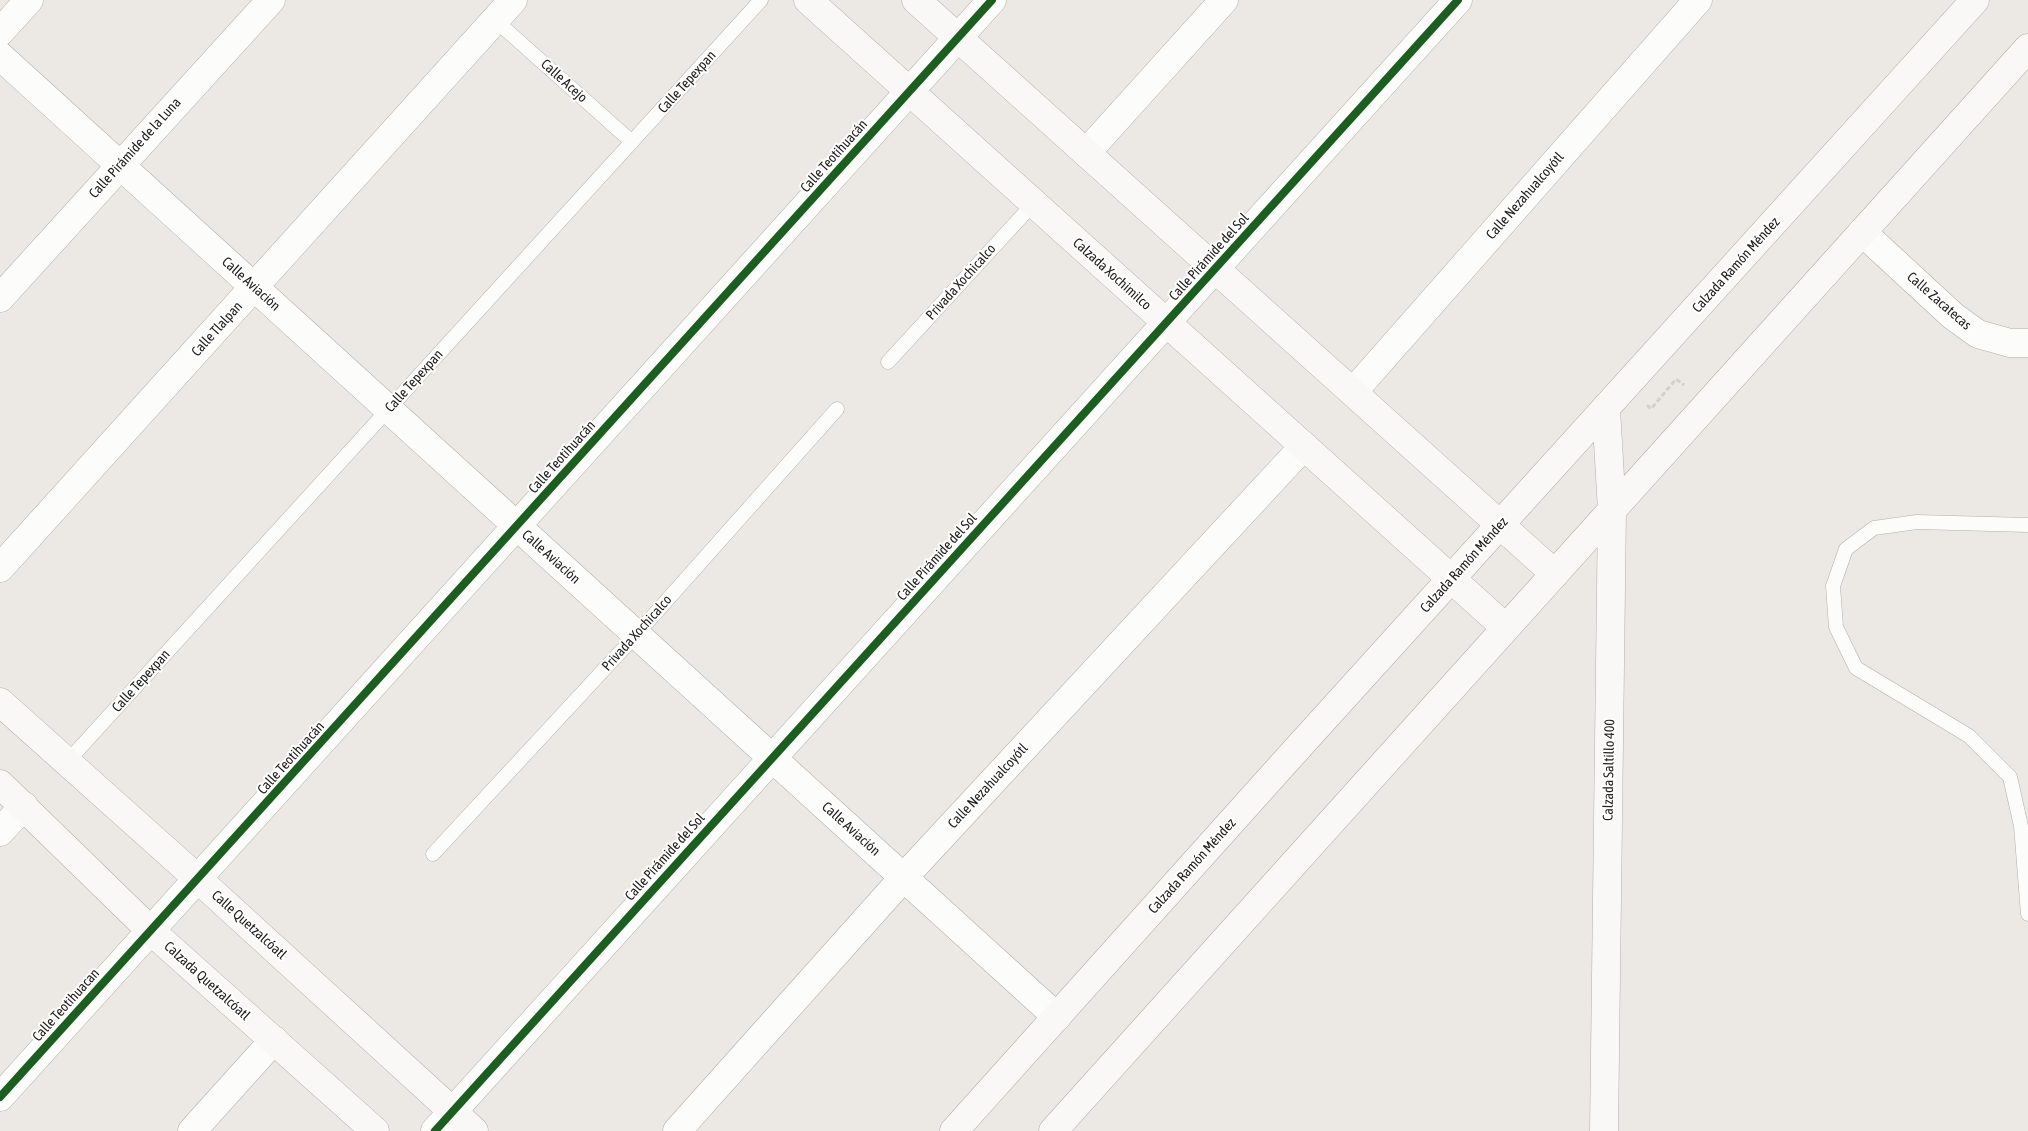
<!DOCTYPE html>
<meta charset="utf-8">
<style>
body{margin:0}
canvas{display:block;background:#ece9e5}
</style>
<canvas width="2028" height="1131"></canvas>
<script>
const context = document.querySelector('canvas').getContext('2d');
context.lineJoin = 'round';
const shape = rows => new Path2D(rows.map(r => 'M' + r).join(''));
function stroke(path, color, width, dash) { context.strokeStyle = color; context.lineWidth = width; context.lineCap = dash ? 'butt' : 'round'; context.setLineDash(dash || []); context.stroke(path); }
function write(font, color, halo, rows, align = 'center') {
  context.font = font + ' "Asap Condensed",sans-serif'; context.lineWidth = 4; context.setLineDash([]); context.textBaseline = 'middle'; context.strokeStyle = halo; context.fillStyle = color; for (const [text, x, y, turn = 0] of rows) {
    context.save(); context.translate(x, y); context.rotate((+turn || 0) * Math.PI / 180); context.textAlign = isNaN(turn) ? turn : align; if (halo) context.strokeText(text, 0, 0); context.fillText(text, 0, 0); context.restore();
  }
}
const lane = shape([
 [495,20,632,142],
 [888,362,1034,203],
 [2028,525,1917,522,1874,528,1846,549,1833,586,1836,627,1856,668,1969,736,2010,777,2021,826,2028,914],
 [67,762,761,0],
 [433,854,636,635,837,409]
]);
const street = shape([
 [0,32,29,0],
 [0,56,1057,1017],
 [1086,153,1224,0],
 [1862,232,1953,316,1978,334,2010,343,2028,343],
 [0,298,271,0],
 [1353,392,1698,0],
 [0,568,513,0],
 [0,832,24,806],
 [0,1097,992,0],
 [192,1131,274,1040],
 [435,1131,1458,0],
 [677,1131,904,877,1304,446]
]);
const secondary = shape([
 [808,0,1506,628],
 [916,0,1555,574],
 [0,702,198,879,474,1131],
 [0,784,151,931,375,1131],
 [954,1131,1286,761,1975,0],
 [1053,1131,2028,48],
 [1604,1131,1612,510,1606,409]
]);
stroke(lane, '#b1aeab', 15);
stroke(street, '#b1aeab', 29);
stroke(secondary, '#b1aeab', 29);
stroke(shape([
 [1647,405,1651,409,1676,379,1684,385]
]), '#d2d1d0', 3, [5, 2.5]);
stroke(lane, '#fcfcfb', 14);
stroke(street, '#fcfcfb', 28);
stroke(secondary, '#faf7f7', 28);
stroke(shape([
 [0,1097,992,0],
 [435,1131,1458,0]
]), '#1b5e20', 8);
write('14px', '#23211e', '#fff', [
 ["Calle Acejo",564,81,42],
 ["Calle Tepexpan",687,82,-48],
 ["Calle Pirámide de la Luna",135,148,-48],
 ["Calle Teotihuacán",834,156,-48],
 ["Calle Nezahualcoyótl",1525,196,-49],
 ["Calle Pirámide del Sol",1209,257,-48],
 ["Calzada Ramón Méndez",1736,265,-48],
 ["Calzada Xochimilco",1112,274,42],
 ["Privada Xochicalco",961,282,-48],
 ["Calle Aviación",251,284,42],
 ["Calle Zacatecas",1939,301,41],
 ["Calle Tlalpan",217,329,-48],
 ["Calle Tepexpan",414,381,-48],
 ["Calle Teotihuacán",562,457,-48],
 ["Calle Aviación",551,557,42],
 ["Calle Pirámide del Sol",937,557,-48],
 ["Calzada Ramón Méndez",1464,565,-48],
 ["Privada Xochicalco",637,633,-48],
 ["Calle Tepexpan",141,681,-48],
 ["Calle Teotihuacán",291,758,-48],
 ["Calzada Saltillo 400",1609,770,-89],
 ["Calle Nezahualcoyótl",988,786,-47],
 ["Calle Aviación",851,829,42],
 ["Calle Pirámide del Sol",665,857,-48],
 ["Calzada Ramón Méndez",1192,866,-48],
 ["Calle Quetzalcóatl",249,925,42],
 ["Calzada Quetzalcóatl",207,981,42],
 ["Calle Teotihuacan",66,1005,-48]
]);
</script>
